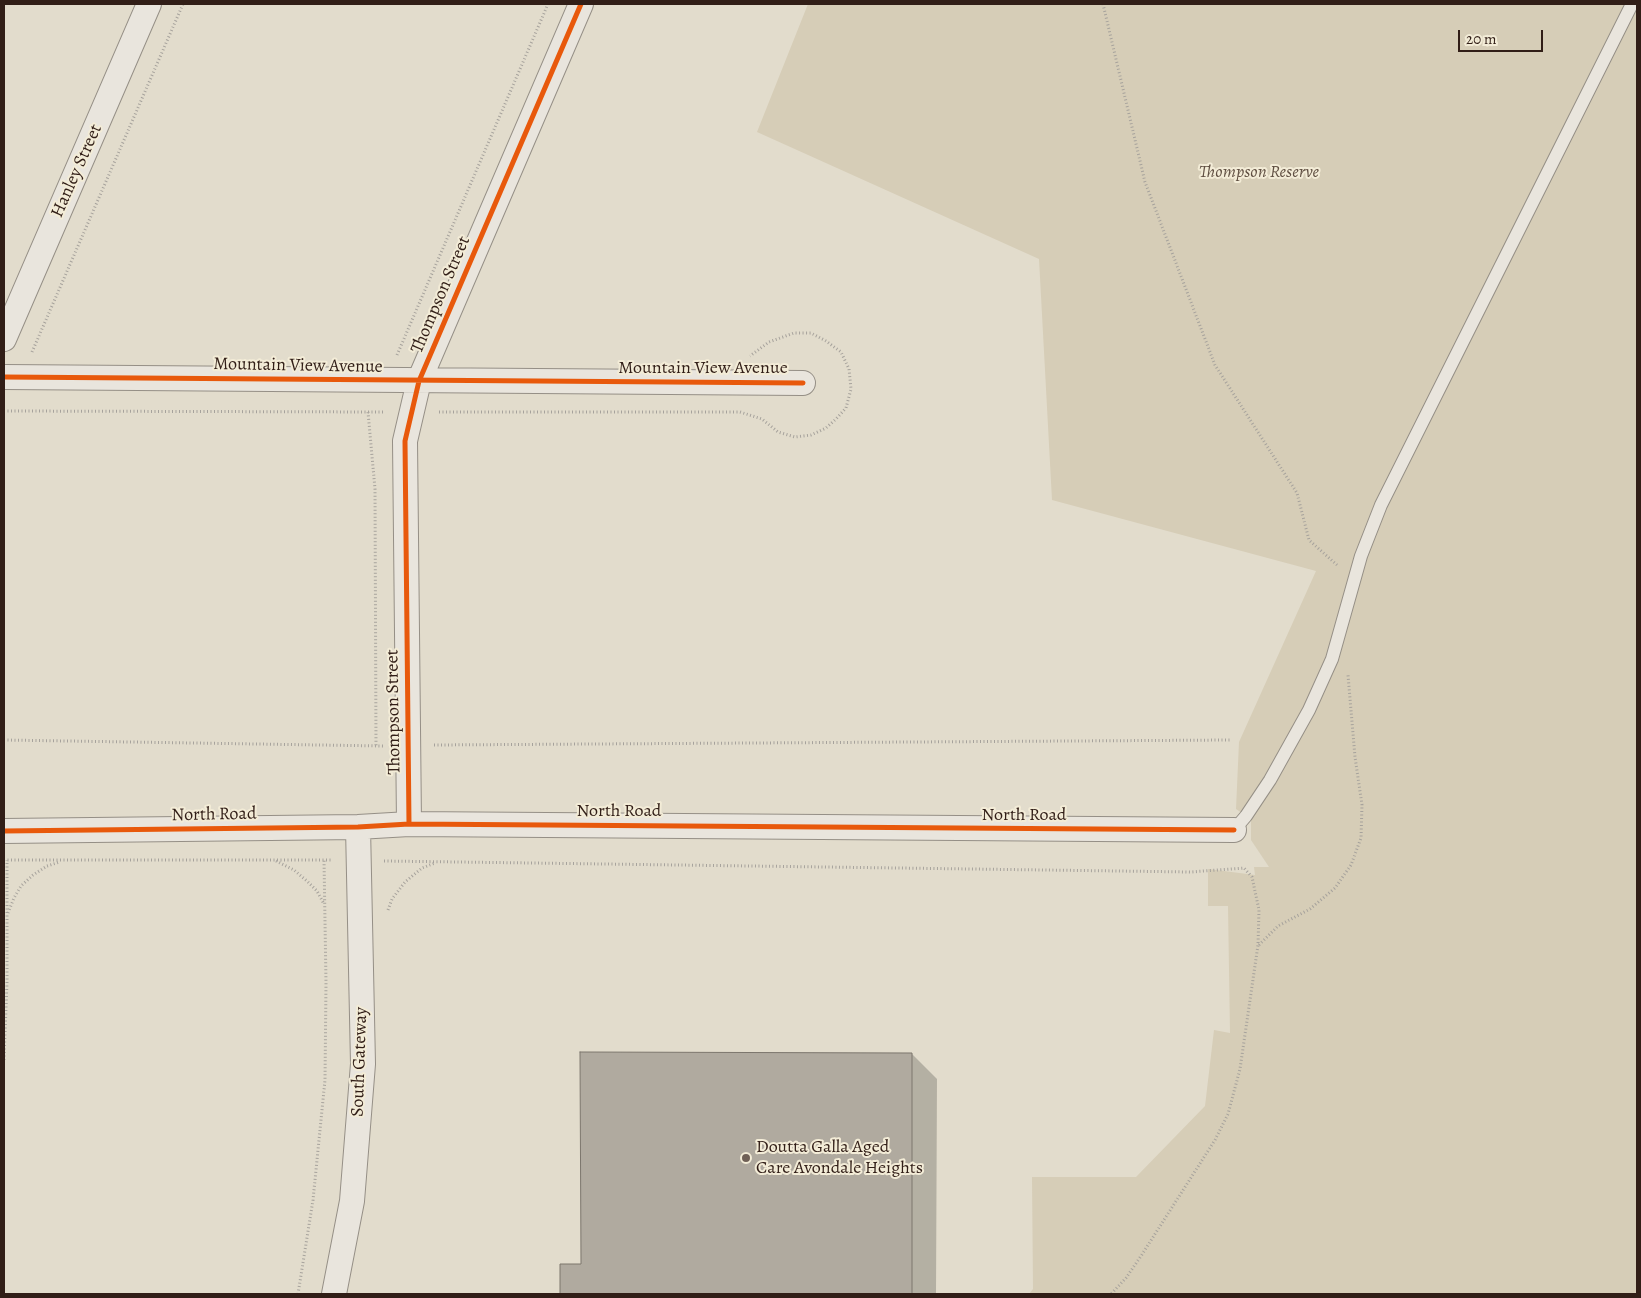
<!DOCTYPE html>
<style>
body{margin:0}
#map{position:relative;width:1641px;height:1298px;overflow:hidden;background:#e2dccc;font-family:Alegreya,serif}
canvas{display:block}
.frame{position:absolute;inset:0;border:5px solid #311e17;pointer-events:none}
.scale{position:absolute;left:1458px;top:30px;width:85px;height:22px;box-sizing:border-box;border:2px solid #311e17;border-top:0;padding-left:6px;font-size:15px;line-height:18px;white-space:nowrap;color:#311e17;-webkit-text-stroke:4px #f3ecd7;paint-order:stroke}
</style>
<div id="map">
<canvas width="1641" height="1298"></canvas>
<div class="frame"></div>
<div class="scale">20 m</div>
</div>
<script>
const context = document.querySelector('canvas').getContext('2d');
context.lineJoin = 'round';
function fill(path, color) { context.fillStyle = color; context.fill(path, 'evenodd'); }
const shape = rows => new Path2D(rows.map(r => 'M' + r).join(''));
function stroke(path, color, width, dash) { context.strokeStyle = color; context.lineWidth = width; context.lineCap = dash ? 'butt' : 'round'; context.setLineDash(dash || []); context.stroke(path); }
function write(font, color, halo, rows, align = 'center') {
  context.font = font + ' Alegreya,serif'; context.lineWidth = 4; context.setLineDash([]); context.textBaseline = 'middle'; context.strokeStyle = halo; context.fillStyle = color; for (const [text, x, y, turn = 0] of rows) {
    context.save(); context.translate(x, y); context.rotate((+turn || 0) * Math.PI / 180); context.textAlign = isNaN(turn) ? turn : align; if (halo) context.strokeText(text, 0, 0); context.fillText(text, 0, 0); context.restore();
  }
}
fill(shape([
 [808,4,1637,4,1637,1294,1029,1294,1033,1289,1032,1177,1136,1177,1205,1106,1214,1030,1230,1033,1228,906,1208,906,1208,869,1255,875,1254,867,1269,867,1251,840,1251,819,1236,809,1239,742,1316,571,1052,500,1039,259,757,132]
]), '#d6cdb7');
fill(shape([
 [912,1054,937,1079,936,1294,562,1294,562,1265,582,1266]
]), '#0003');
const building = shape([
 [580,1052,912,1053,912,1294,560,1294,560,1264,581,1264,580,1052]
]);
fill(building, '#b0aa9f');
stroke(building, '#7c766d', 1);
const service = shape([
 [1234,830,1246,816,1270,780,1309,710,1332,659,1361,556,1381,505,1632,4]
]);
const minor = shape([
 [4,339,149,4],
 [4,377,803,383],
 [409,824,405,441,419,381,581,4],
 [4,831,358,827,409,824,1234,830],
 [334,1294,352,1201,363,1064,358,827]
]);
stroke(service, '#958f86', 14);
stroke(minor, '#958f86', 26);
stroke(shape([
 [1103,4,1145,182,1215,365,1297,493,1309,540,1337,565],
 [32,352,183,4],
 [397,355,548,4],
 [4,411,385,412],
 [368,412,375,489,376,746],
 [439,412,740,412,762,419,778,432,795,437,811,435,826,428,836,419,846,408,851,389,849,369,841,352,826,341,811,333,794,333,769,342,750,356],
 [4,740,383,746],
 [434,745,1230,740],
 [4,860,333,860],
 [276,861,294,870,307,881,317,891,324,904],
 [384,861,1191,872,1244,868,1252,877,1259,910,1258,945,1240,1069,1228,1114,1215,1140,1141,1256,1126,1278,1111,1294],
 [388,910,392,899,405,882,422,868,435,863],
 [8,913,14,898,21,886,33,875,47,866,60,862],
 [1259,945,1278,926,1310,909,1335,888,1351,865,1361,838,1362,805,1355,757,1348,675],
 [4,1060,7,982,7,860],
 [298,1294,313,1200,325,1080,326,983,324,860]
]), '#a6a29c', 3, [1, 2.5]);
stroke(service, '#e9e5dd', 12);
stroke(minor, '#e9e5dd', 24);
stroke(shape([
 [4,377,803,383],
 [409,824,405,441,419,381,581,4],
 [4,831,358,827,409,824,1234,830]
]), '#e8590c', 5);
for (const [x, y, r, color] of [
 [746,1158,5,"#6f6056"]
]) { const dot = new Path2D(); dot.arc(x, y, r, 0, 2 * Math.PI); context.fillStyle = color; context.fill(dot); stroke(dot, '#f3ecd7', 2); }
write('18px', '#311e17', '#f3ecd7', [
 ["Hanley Street",77,171,-66],
 ["Thompson Street",441,295,-67],
 ["Mountain View Avenue",298,366,1],
 ["Mountain View Avenue",703,369],
 ["Thompson Street",394,712,-91],
 ["North Road",619,812],
 ["North Road",214,815,-1],
 ["North Road",1024,816],
 ["South Gateway",360,1062,-88]
]);
write('italic 18px', '#604f42', '#f3ecd7', [
 ["Thompson Reserve",1259,173]
]);
write('18px', '#311e17', '#f3ecd7', [
 ["Doutta Galla Aged",756,1148],
 ["Care Avondale Heights",756,1169]
], 'left');
</script>
